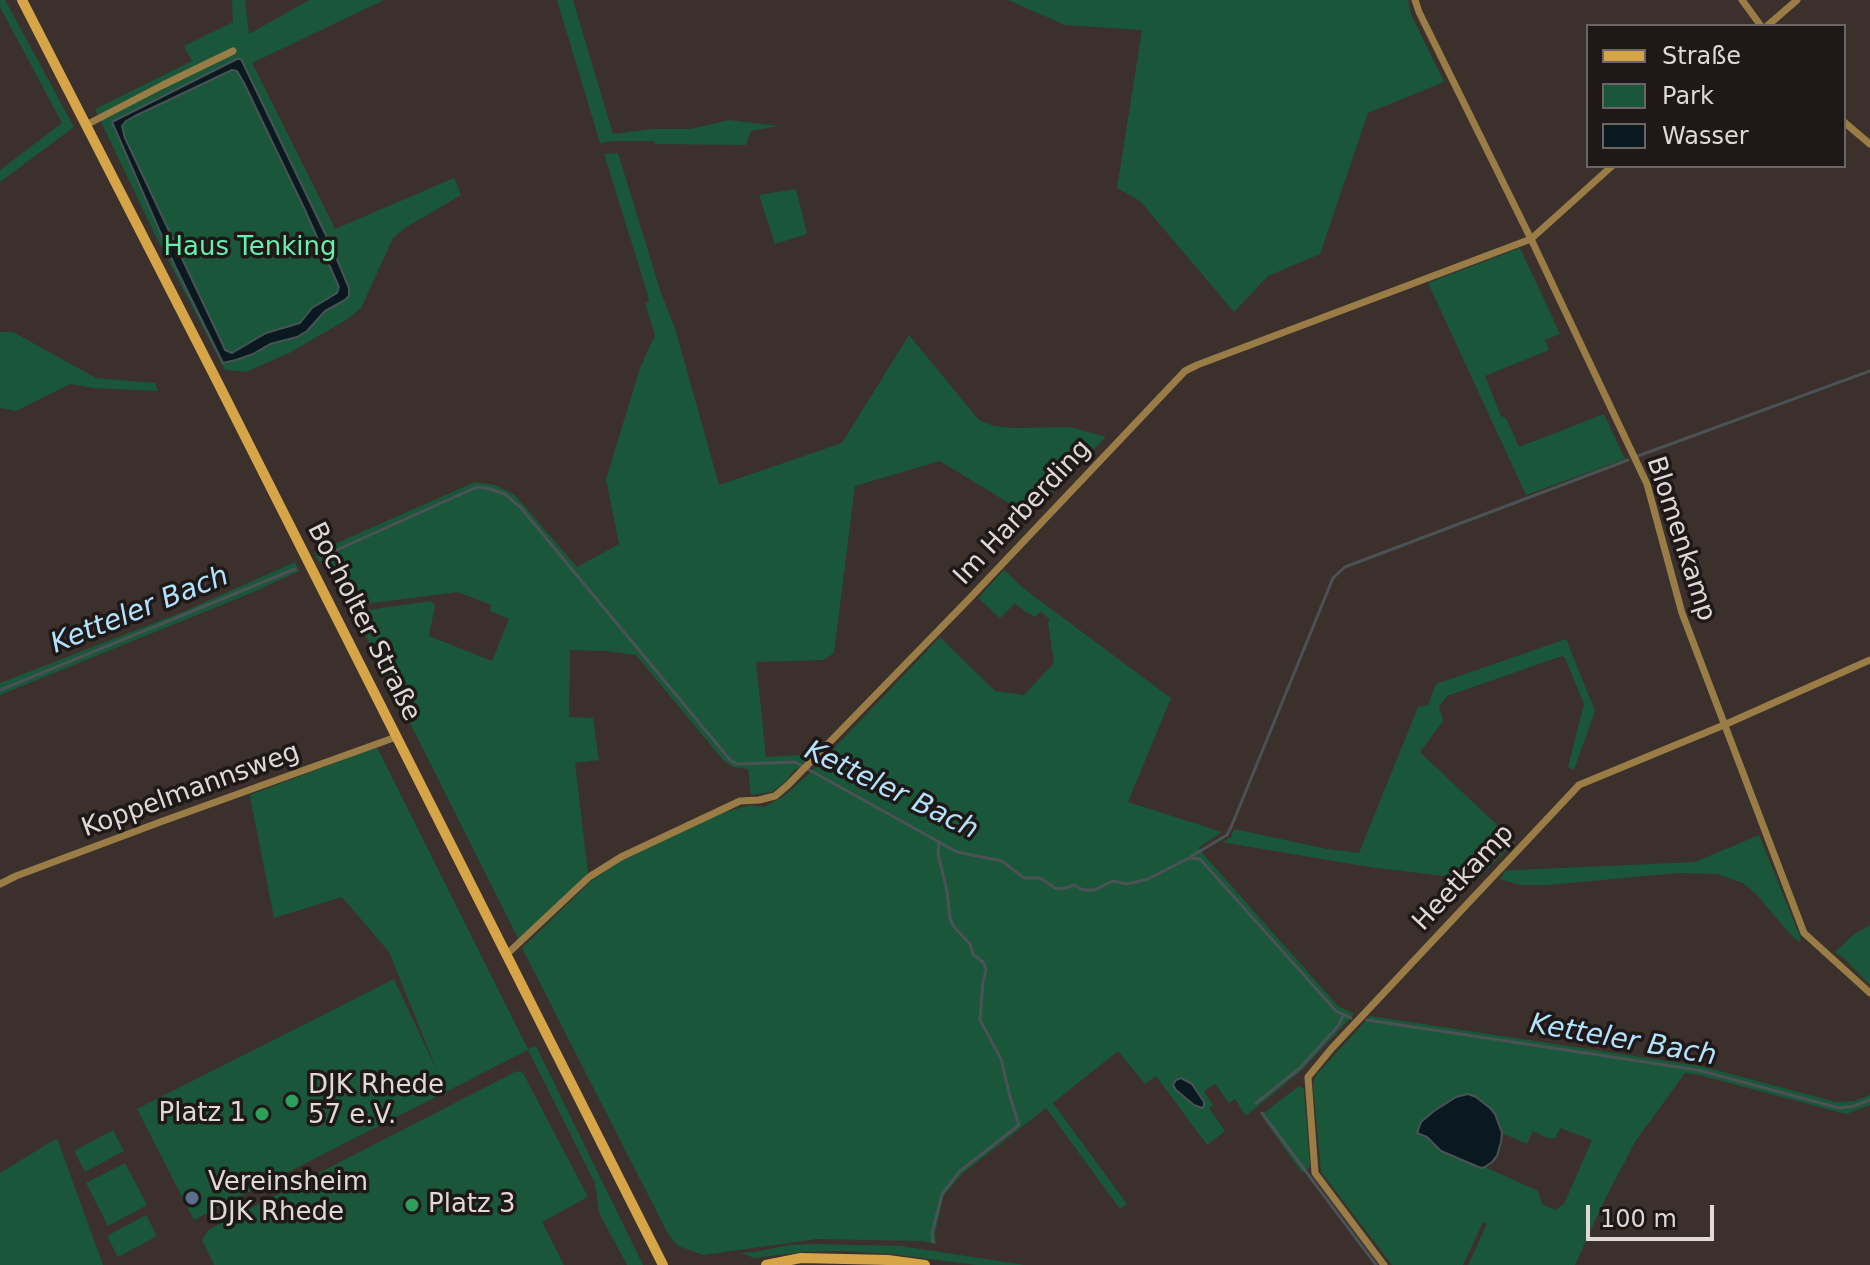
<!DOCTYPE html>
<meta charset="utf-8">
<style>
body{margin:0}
#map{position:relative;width:1870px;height:1265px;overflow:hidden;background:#3b302c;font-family:"DejaVu Sans",sans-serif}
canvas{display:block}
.legend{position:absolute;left:1586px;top:24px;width:260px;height:144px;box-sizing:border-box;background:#1e1918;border:2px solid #6b6564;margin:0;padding:10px 14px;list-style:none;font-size:24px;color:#dfd8d6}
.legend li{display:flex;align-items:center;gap:16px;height:40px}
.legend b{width:40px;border:2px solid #6b6564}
.scale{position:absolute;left:1586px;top:1205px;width:128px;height:36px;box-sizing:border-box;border:4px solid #dfd8d6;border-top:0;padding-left:10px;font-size:24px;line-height:28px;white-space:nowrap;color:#dfd8d6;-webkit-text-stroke:6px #1e1918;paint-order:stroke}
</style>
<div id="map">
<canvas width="1870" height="1265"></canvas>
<ul class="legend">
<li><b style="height:10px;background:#d5a548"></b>Straße</li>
<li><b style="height:22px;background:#1a563a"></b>Park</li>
<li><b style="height:22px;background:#0a181f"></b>Wasser</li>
</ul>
<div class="scale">100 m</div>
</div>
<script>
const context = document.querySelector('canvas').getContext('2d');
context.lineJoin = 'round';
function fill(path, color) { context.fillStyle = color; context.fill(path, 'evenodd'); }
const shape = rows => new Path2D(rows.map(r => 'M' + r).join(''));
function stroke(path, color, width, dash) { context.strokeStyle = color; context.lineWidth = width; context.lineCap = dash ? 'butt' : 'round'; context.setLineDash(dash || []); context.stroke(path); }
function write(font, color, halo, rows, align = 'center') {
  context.font = font + ' "DejaVu Sans",sans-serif'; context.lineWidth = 7; context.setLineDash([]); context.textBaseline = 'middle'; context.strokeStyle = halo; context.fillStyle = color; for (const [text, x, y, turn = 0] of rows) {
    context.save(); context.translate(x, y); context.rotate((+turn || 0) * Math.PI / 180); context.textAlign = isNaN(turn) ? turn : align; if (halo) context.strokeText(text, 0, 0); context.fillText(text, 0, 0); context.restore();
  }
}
fill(shape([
 [0,0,5,0,9,7,74,127,0,182,0,170,62,123,0,7],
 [232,0,245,0,249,34,309,0,384,0,252,63,335,229,454,178,461,195,405,228,393,238,361,308,346,320,289,353,246,372,225,370,155,235,95,109,192,61,184,46,233,22],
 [237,59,241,60,333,250,349,288,345,300,325,311,307,331,297,337,270,344,253,354,224,363,175,266,114,129,112,122],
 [557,0,573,0,613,134,651,129,691,129,729,120,778,126,751,131,746,145,655,144,654,141,615,141,600,143],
 [1008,0,1408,0,1411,14,1444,82,1368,113,1320,254,1268,276,1234,312,1140,201,1117,188,1142,30,1065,25],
 [232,70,237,71,244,83,305,210,339,287,337,293,312,308,300,323,267,333,232,353,225,350,222,343,125,138,122,126,126,121,135,116],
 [618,153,661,293,675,328,719,485,842,443,909,335,979,420,994,426,1014,428,1070,427,1106,437,1030,516,940,461,855,486,834,653,823,660,756,662,766,757,799,755,806,761,798,769,795,769,786,781,772,792,751,795,748,769,733,767,723,760,636,655,606,651,570,650,569,717,593,718,599,760,575,763,588,873,519,940,354,612,431,601,435,605,429,636,492,661,509,619,490,611,491,605,458,592,350,606,329,559,319,562,314,553,475,482,495,485,515,495,577,567,619,544,606,479,640,368,655,335,645,303,649,302,647,292,604,154],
 [796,189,807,234,775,244,759,195],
 [1520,248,1560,334,1545,340,1549,350,1485,376,1501,416,1506,418,1519,447,1604,414,1625,459,1526,495,1428,283],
 [0,332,13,332,96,378,155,383,158,391,93,388,70,384,16,411,0,408],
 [295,562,299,571,256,591,0,695,0,683,185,611],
 [1004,570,1023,588,1171,698,1128,802,1222,832,1198,848,1338,1006,1354,1014,1302,1070,1246,1116,1235,1099,1229,1103,1215,1084,1204,1091,1213,1105,1209,1108,1225,1131,1207,1145,1156,1076,1145,1084,1118,1051,1053,1103,1127,1204,1120,1209,1046,1108,962,1174,944,1195,935,1233,936,1244,921,1241,817,1239,703,1255,681,1247,676,1244,667,1232,522,948,590,882,615,864,721,813,751,805,764,807,784,796,811,772,940,637,995,691,1024,695,1054,663,1048,622,1050,620,1041,611,1035,617,1023,610,1015,603,1000,618,978,598],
 [1566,639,1595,711,1574,770,1568,767,1584,704,1565,658,1562,656,1447,696,1439,706,1443,721,1420,752,1515,842,1476,880,1369,867,1222,842,1231,837,1234,829,1327,849,1359,853,1418,707,1428,705,1436,684],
 [377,747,528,1049,536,1046,643,1265,627,1265,599,1213,595,1183,528,1050,194,1220,137,1109,394,979,438,1073,389,952,342,897,274,918,250,797,250,795],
 [1759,835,1801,939,1799,942,1791,935,1755,893,1743,883,1717,874,1677,873,1549,885,1520,885,1500,879,1505,871,1516,870,1695,862],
 [1870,925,1870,985,1844,958,1835,952,1853,935],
 [1370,1016,1701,1066,1836,1102,1854,1101,1870,1095,1870,1105,1846,1114,1699,1075,1685,1073,1635,1142,1604,1201,1575,1265,1468,1265,1487,1224,1483,1222,1463,1265,1392,1265,1321,1172,1313,1084,1316,1075],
 [1462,1095,1495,1114,1502,1133,1527,1144,1533,1131,1550,1139,1556,1137,1560,1128,1592,1140,1564,1204,1555,1210,1542,1204,1538,1191,1485,1167,1481,1168,1456,1158,1441,1151,1433,1144,1427,1137,1421,1122,1434,1111],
 [517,1071,523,1073,588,1197,542,1222,564,1265,214,1265,202,1240,208,1230],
 [1299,1086,1304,1089,1310,1167,1302,1173,1261,1115],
 [113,1130,124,1151,85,1172,74,1151],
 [57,1138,103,1265,0,1265,0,1173],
 [125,1163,147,1205,108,1226,86,1183],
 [146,1215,157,1236,118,1257,107,1236],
 [818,1244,901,1246,1025,1265,976,1265,891,1254,843,1251,803,1252,754,1258,741,1253,755,1252,789,1245]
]), '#1a563a');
const water = shape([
 [237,59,241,59,333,250,349,288,349,296,345,300,325,311,307,331,297,337,270,344,253,354,236,360,223,363,175,266,112,122,237,59],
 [232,70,237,71,244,83,305,210,339,287,337,293,312,308,300,323,266,333,232,353,225,350,222,343,125,138,122,126,126,121,135,116,232,70],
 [1181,1078,1192,1084,1204,1102,1204,1106,1202,1108,1194,1105,1176,1090,1173,1085,1176,1080,1181,1078],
 [1468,1094,1476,1097,1490,1108,1495,1114,1502,1133,1501,1142,1497,1156,1492,1162,1485,1167,1481,1168,1441,1151,1427,1137,1417,1133,1421,1122,1434,1111,1456,1097,1468,1094]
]);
fill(water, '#0a181f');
stroke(water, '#4a5256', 2);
stroke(shape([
 [1638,456,1870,371],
 [321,557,477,487,487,488,505,494,521,508,731,761,737,764,795,762,957,852,1002,861,1024,878,1040,878,1055,888,1062,889,1074,885,1083,890,1094,890,1113,881,1126,884,1136,882,1148,879,1189,858,1200,859,1336,1011,1351,1018],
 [0,690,295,569],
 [1190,857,1227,835,1232,825,1333,578,1345,567,1628,460],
 [1367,1020,1698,1070,1839,1108,1854,1106,1870,1100],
 [1256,1103,1300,1068,1339,1025,1343,1015],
 [1262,1113,1376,1265],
 [933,1242,932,1233,942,1194,960,1171,1019,1125,1010,1097,1001,1059,980,1020,983,982,986,970,984,963,973,954,970,944,954,927,950,919,947,891,938,854,939,843]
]), '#4a5256', 3);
stroke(shape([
 [1415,0,1419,12,1531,239,1647,484,1682,613,1804,933,1870,993],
 [1742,0,1761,26],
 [1767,26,1797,0],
 [1844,122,1870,144],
 [86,125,163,85,233,51],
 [0,884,16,876,163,821,396,737],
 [506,955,589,877,621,857,740,801,759,800,775,796,788,785,969,599,1185,371,1197,365,1531,239,1612,166],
 [1384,1265,1315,1173,1308,1077,1332,1048,1579,785,1724,725,1870,660]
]), '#9a7d46', 7);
stroke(shape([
 [22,0,216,379,663,1265],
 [766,1265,801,1258,888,1260,925,1265]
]), '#d5a548', 10);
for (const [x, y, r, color] of [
 [292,1101,8,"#2e9e5b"],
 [262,1114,8,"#2e9e5b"],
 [192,1198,8,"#5c6f8a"],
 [412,1205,8,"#2e9e5b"]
]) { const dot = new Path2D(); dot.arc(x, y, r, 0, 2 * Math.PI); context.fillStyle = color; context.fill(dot); stroke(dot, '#1e1918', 3); }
write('26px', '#67efae', '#1e1918', [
 ["Haus Tenking",250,248]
]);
write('26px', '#dfd8d6', '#1e1918', [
 ["Im Harberding",1023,513,-47],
 ["Blomenkamp",1680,539,72],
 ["Bocholter Straße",363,622,63],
 ["Koppelmannsweg",191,791,-20],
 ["Heetkamp",1464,878,-47]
]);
write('26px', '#dfd8d6', '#1e1918', [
 ["DJK Rhede",308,1086],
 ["57 e.V.",308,1116],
 ["Platz 1",246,1114,"right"],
 ["Vereinsheim",208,1183],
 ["DJK Rhede",208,1213],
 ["Platz 3",428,1205]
], 'left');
write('italic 28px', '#b2e2fc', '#1e1918', [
 ["Ketteler Bach",140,611,-22],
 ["Ketteler Bach",891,791,26],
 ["Ketteler Bach",1623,1041,10]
]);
</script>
